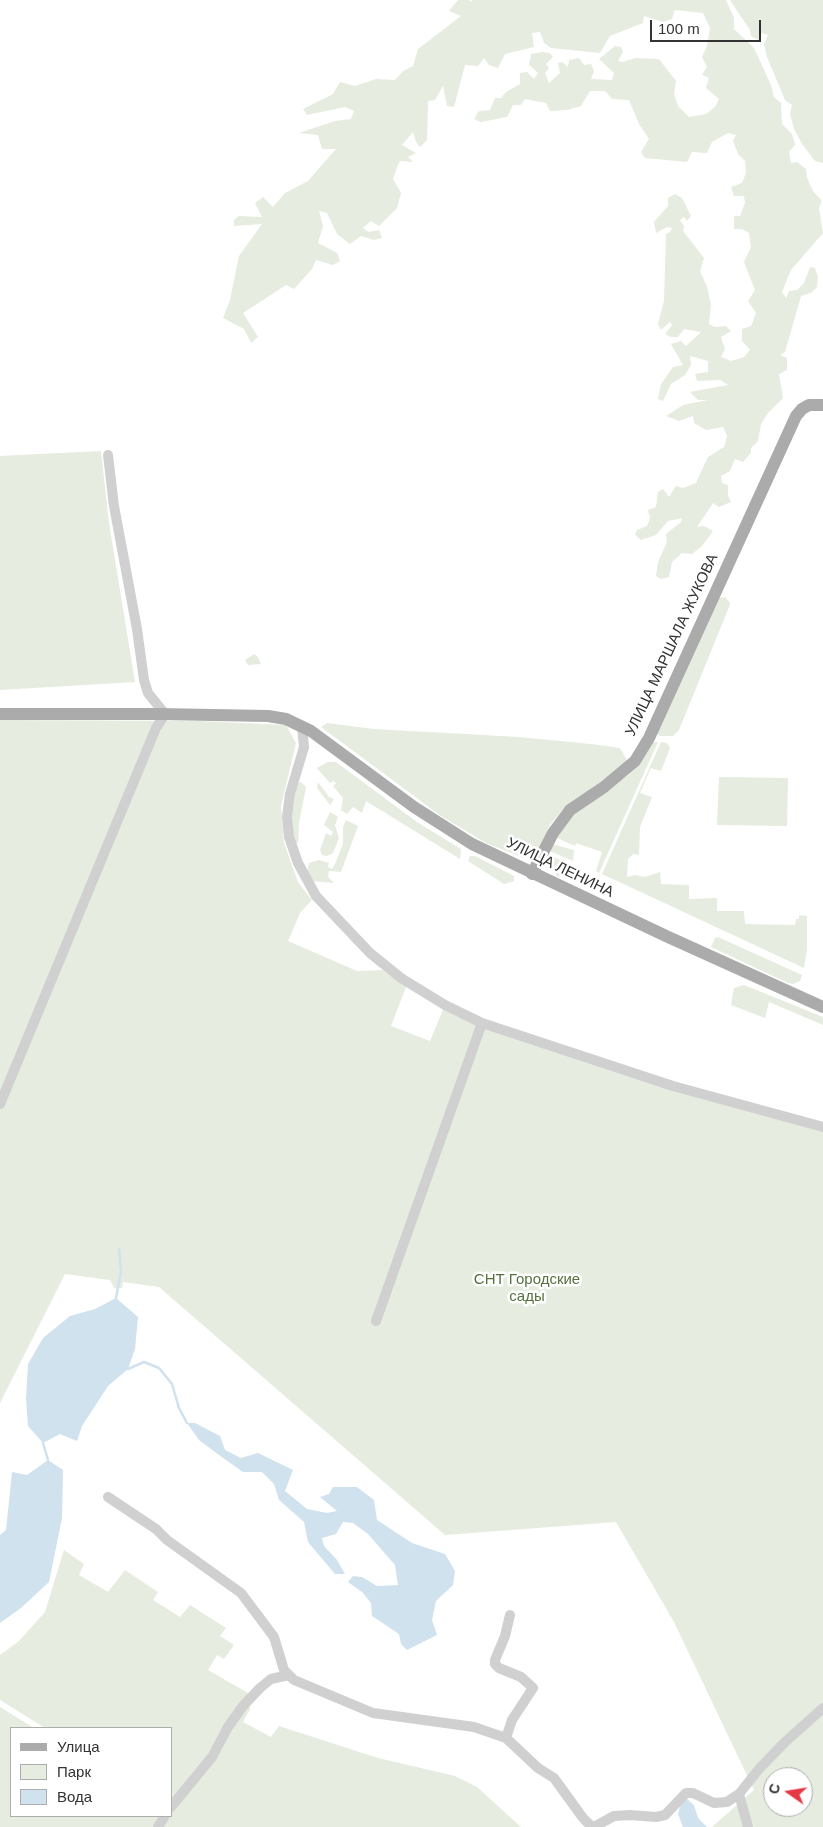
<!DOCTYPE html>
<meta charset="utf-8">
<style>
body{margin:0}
#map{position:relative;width:823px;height:1827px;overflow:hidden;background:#fff;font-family:Helvetica,sans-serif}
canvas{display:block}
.legend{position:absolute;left:10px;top:1727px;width:162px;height:90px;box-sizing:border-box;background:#fff;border:1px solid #adadad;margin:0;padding:6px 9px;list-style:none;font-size:15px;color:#333}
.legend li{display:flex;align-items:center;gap:10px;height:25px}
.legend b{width:25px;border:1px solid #adadad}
.north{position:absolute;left:763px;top:1767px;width:50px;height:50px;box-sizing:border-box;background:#fff;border:1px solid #adadad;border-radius:50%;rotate:283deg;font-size:14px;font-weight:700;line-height:20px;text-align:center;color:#333}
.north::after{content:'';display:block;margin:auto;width:18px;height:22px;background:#e63946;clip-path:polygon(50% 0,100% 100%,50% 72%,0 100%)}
.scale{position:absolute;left:650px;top:20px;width:111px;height:22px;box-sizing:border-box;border:2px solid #333;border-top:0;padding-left:6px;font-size:15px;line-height:18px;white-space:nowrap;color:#333;-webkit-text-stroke:4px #fff;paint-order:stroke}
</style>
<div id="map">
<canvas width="823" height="1827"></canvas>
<ul class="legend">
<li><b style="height:6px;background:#ababab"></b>Улица</li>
<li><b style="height:14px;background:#e6ecdf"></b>Парк</li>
<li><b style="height:14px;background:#cfe2ee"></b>Вода</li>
</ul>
<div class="north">С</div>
<div class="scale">100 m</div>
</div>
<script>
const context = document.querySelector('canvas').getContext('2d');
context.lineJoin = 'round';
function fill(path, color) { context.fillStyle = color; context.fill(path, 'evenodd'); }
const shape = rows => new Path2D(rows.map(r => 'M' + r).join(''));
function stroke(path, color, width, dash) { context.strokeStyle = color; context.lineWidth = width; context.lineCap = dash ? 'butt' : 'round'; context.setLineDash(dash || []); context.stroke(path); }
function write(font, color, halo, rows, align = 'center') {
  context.font = font + ' Helvetica,sans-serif'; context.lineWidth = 5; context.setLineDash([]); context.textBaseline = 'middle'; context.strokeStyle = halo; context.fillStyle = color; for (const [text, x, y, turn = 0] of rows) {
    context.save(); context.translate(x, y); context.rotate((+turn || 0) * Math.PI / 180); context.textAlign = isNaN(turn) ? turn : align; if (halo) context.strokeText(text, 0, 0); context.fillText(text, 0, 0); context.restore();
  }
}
fill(shape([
 [458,0,469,0,471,2,472,0,726,0,734,18,734,29,754,48,771,85,774,97,781,103,782,124,792,134,795,145,789,152,791,163,797,162,806,169,807,178,813,191,822,201,819,208,823,233,791,270,782,292,786,298,789,291,797,290,804,283,810,267,815,268,818,277,817,287,811,293,801,296,785,352,780,355,787,358,787,370,779,374,783,398,768,413,761,424,758,441,751,448,751,453,743,462,735,459,730,471,721,476,722,483,728,485,728,496,731,502,719,507,713,503,697,527,704,526,713,531,702,546,692,554,682,553,672,562,669,577,661,579,656,576,658,562,667,542,666,534,681,522,682,518,668,521,656,535,641,540,635,535,637,530,647,526,650,518,648,510,656,507,658,492,663,489,669,497,676,486,683,488,696,483,708,457,724,447,727,436,723,427,706,430,694,423,693,416,679,421,666,416,683,405,708,400,698,400,690,392,728,385,720,380,697,381,695,374,708,372,708,361,690,356,691,365,685,375,671,384,663,401,658,399,661,384,673,367,683,365,671,344,681,341,686,346,701,332,684,329,678,337,671,337,665,334,672,325,670,322,661,330,658,324,664,301,666,234,670,232,672,228,667,227,656,233,654,222,668,206,668,198,675,194,682,198,691,216,687,221,684,217,680,220,684,226,683,231,704,258,700,271,707,287,711,305,709,324,715,327,726,326,731,331,721,337,725,349,721,357,731,361,744,357,750,350,742,341,742,329,751,326,756,313,748,301,755,290,744,262,751,247,749,233,742,229,734,229,734,216,740,216,745,203,744,196,734,196,731,187,742,183,746,173,745,161,738,154,733,141,736,135,728,133,712,142,707,153,692,152,687,162,645,158,641,152,649,139,639,124,629,100,612,99,605,91,590,91,581,106,567,110,550,111,546,103,525,99,521,105,513,105,507,117,481,122,474,119,479,111,490,110,495,98,501,98,506,92,520,84,520,73,527,72,534,79,538,73,529,65,531,54,542,52,550,53,553,57,546,64,549,68,545,73,549,83,560,73,558,63,562,62,568,67,569,60,579,58,584,65,591,64,594,71,591,79,612,80,614,73,599,59,615,46,621,47,623,52,618,61,623,62,635,58,659,59,676,81,674,94,678,106,689,117,706,114,715,107,719,99,706,88,709,78,702,75,707,67,702,57,707,46,710,28,703,13,675,10,672,19,663,22,644,16,643,23,610,36,600,53,551,48,544,43,540,32,532,33,534,47,505,54,498,68,489,65,484,58,478,66,465,65,454,107,447,106,443,86,435,100,428,101,427,140,420,147,416,142,413,132,402,145,416,153,408,157,413,162,400,161,397,167,393,179,401,193,397,208,379,226,371,221,363,228,369,232,379,230,382,238,374,240,361,236,350,244,337,234,327,213,319,211,323,226,318,243,337,253,340,261,333,265,316,260,312,269,294,289,286,285,243,313,258,337,251,343,244,329,223,318,230,300,239,256,262,224,234,226,234,220,239,216,262,217,255,203,263,197,273,207,285,193,308,181,336,149,322,149,318,135,299,133,335,121,351,119,354,111,345,107,307,115,303,109,333,94,340,82,355,86,376,79,395,80,403,71,413,66,418,49,461,16,449,11],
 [730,0,823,0,823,163,815,161,802,144,794,129,790,114,792,105,785,100,767,57,764,44,768,35,762,33,758,40,751,36,750,30],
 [101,451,109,523,135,682,0,690,0,456],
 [725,597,730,603,729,607,679,730,673,736,659,736,657,733,719,598],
 [254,654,258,657,261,664,248,665,245,660],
 [0,720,198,721,286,725,296,743,281,806,284,843,298,882,312,900,300,913,288,941,357,971,382,970,406,987,391,1026,430,1041,445,1005,482,1023,823,1127,823,1827,712,1827,754,1790,674,1622,616,1522,445,1535,159,1287,123,1282,122,1288,114,1288,110,1280,65,1274,0,1403],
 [773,1777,803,1777,803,1807,773,1807],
 [327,723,374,729,519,737,591,744,620,748,628,762,563,809,550,825,535,856,524,858,486,843,441,816,321,727],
 [652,742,658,742,599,873,596,871,602,852,576,843,575,846,555,837,573,814,627,776,635,768],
 [661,742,667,743,670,748,661,771,651,768,640,793,652,797,640,827,639,855,633,854,628,859,627,877,635,875,645,877,660,872,661,884,689,885,689,899,717,898,717,911,744,911,745,924,795,925,796,919,799,919,799,915,807,916,807,949,804,968,602,874],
 [328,762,336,762,417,822,461,849,460,859,366,801,362,813,353,807,347,814,341,810,343,798,333,786,336,783,333,781,330,783,317,768],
 [719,777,788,778,787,826,717,825],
 [301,782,306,787,299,823,298,844,294,841,291,822,297,784],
 [318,782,329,797,334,799,330,805,317,788],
 [330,812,338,817,335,825,339,838,333,853,327,856,322,855,320,850,326,833,331,836,333,832,324,825],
 [346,820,358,826,341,872,329,871,328,877,334,883,311,881,307,872,309,863,319,860,329,863,328,867,332,869,335,864,343,844,343,827],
 [552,844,574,850,573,861,550,851],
 [548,854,572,866,574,869,558,877,548,865],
 [470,856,475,856,514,876,514,881,504,884,468,861],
 [718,937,802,975,800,981,793,984,788,983,711,947,715,938],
 [744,985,823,1017,823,1025,769,1002,765,1018,731,1005,734,988],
 [64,1550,84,1564,79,1575,108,1592,125,1570,158,1592,153,1600,180,1617,190,1605,226,1628,220,1636,234,1645,224,1659,217,1655,208,1670,248,1693,250,1709,243,1722,271,1737,279,1726,378,1758,455,1776,477,1787,521,1827,164,1827,172,1814,171,1728,45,1728,0,1700,0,1655,19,1641,45,1612],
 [0,1707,34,1728,11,1728,11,1816,160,1816,154,1827,0,1827]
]), '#e6ecdf');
fill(shape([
 [116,1298,138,1317,135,1349,128,1369,108,1386,82,1426,77,1441,60,1434,43,1443,28,1426,26,1399,28,1364,43,1338,70,1316,95,1309],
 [187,1423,195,1423,220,1436,225,1450,241,1458,258,1453,293,1470,285,1491,307,1509,327,1513,337,1511,320,1497,329,1494,333,1487,357,1487,374,1500,377,1520,412,1543,445,1554,455,1571,453,1585,436,1601,432,1620,437,1635,407,1650,401,1644,399,1634,372,1616,371,1603,362,1592,348,1582,353,1576,362,1577,377,1586,398,1585,395,1565,368,1534,353,1523,343,1522,336,1534,322,1538,324,1546,337,1560,345,1574,335,1574,308,1542,304,1522,279,1500,274,1484,262,1472,243,1472,219,1455,199,1440],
 [48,1460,63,1470,62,1518,49,1582,21,1608,0,1623,0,1535,6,1530,12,1472,27,1475],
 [687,1799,694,1805,698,1818,707,1827,683,1827,678,1814,681,1803]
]), '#cfe2ee');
stroke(shape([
 [116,1298,121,1272,119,1249],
 [128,1369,144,1362,159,1368,172,1384,179,1408,187,1423],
 [43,1443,48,1460]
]), '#cfe2ee', 2.5);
stroke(shape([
 [302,726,304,747,290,794,287,817,289,837,298,863,316,896,370,953,401,978,445,1005,482,1023,673,1086,823,1127],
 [0,1104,156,728,165,714,148,693,144,680,137,629,114,506,108,455],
 [376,1321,482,1023],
 [108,1497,156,1529,167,1540,241,1593,274,1637,284,1670,294,1680,373,1713,474,1727,506,1738,538,1768,554,1778,583,1818,592,1827],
 [506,1738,512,1720,533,1688,521,1677,499,1668,495,1664,495,1660,505,1636,510,1615],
 [739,1794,748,1827],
 [171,1807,212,1757,228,1727,243,1706,260,1688,271,1679,289,1675],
 [158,1827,165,1816],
 [594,1827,614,1816,630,1815,656,1817,665,1815,686,1793,693,1793,714,1803,727,1802,739,1794,759,1769,784,1743,823,1708]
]), '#d0d0d0', 10);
stroke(shape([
 [0,714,159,714,268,716,286,719,311,731,414,807,472,844,666,936,823,1007],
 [532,874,553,833,570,810,604,787,635,761,649,738,796,416,802,409,809,405,823,405]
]), '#ababab', 12);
write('15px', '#333', '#fff', [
 ["УЛИЦА МАРШАЛА ЖУКОВА",672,645,-65],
 ["УЛИЦА ЛЕНИНА",560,868,26]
]);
write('15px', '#56703f', '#fff', [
 ["СНТ Городские",527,1280],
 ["сады",527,1297]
]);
</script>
